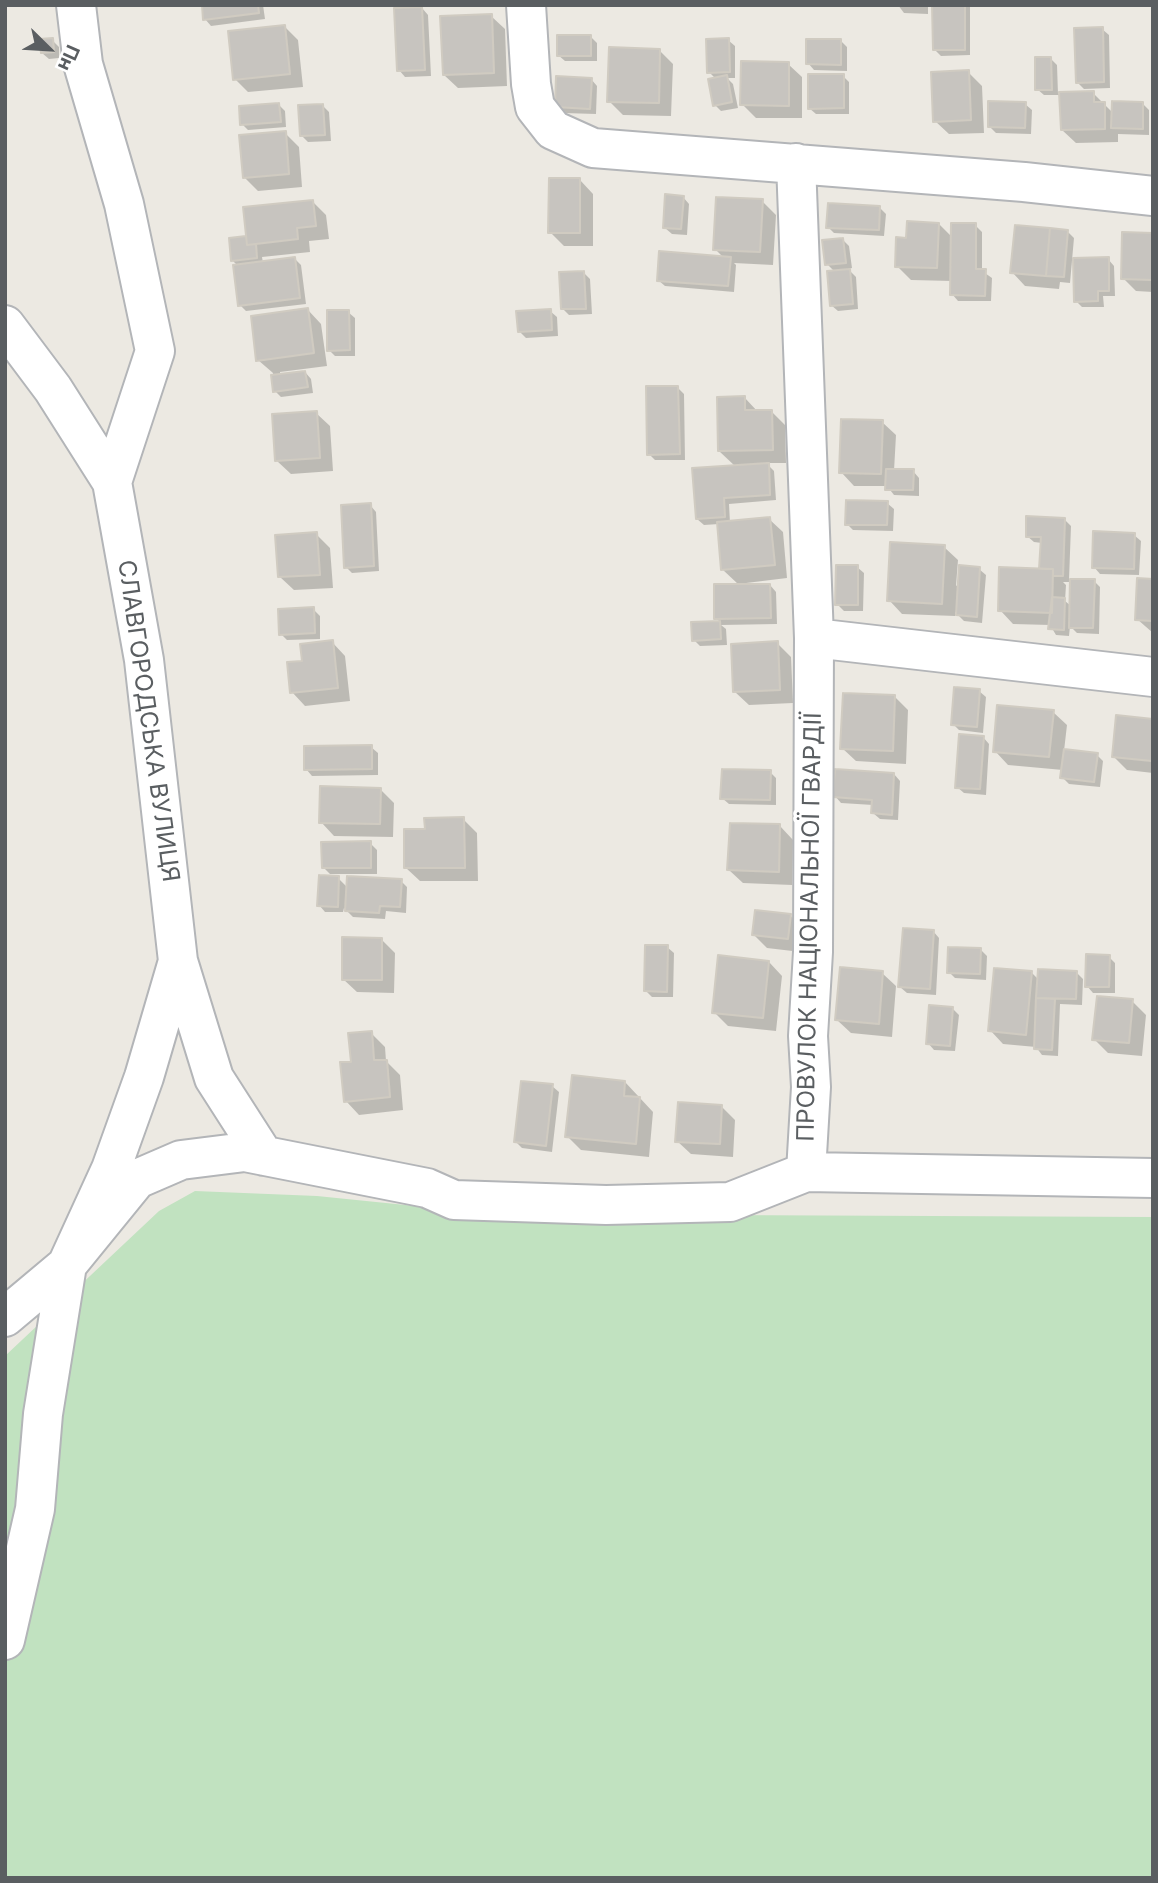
<!DOCTYPE html>
<meta charset="utf-8">
<style>
body{margin:0}
#map{position:relative;width:1158px;height:1883px;overflow:hidden;background:#ece9e2;font-family:Inter,sans-serif}
canvas{display:block}
.frame{position:absolute;inset:0;border:7px solid #5a5e61;pointer-events:none}
.north{position:absolute;left:14px;top:14px;width:70px;height:70px;-webkit-text-stroke:5px #fff;paint-order:stroke;rotate:114deg;font-size:19px;font-weight:700;line-height:28px;text-align:center;color:#5a5e61}
.north::after{content:'';display:block;margin:auto;width:24px;height:32px;background:#5a5e61;clip-path:polygon(50% 0,100% 100%,50% 72%,0 100%)}
</style>
<div id="map">
<canvas width="1158" height="1883"></canvas>
<div class="frame"></div>
<div class="north">Пн</div>
</div>
<script>
const context = document.querySelector('canvas').getContext('2d');
context.lineJoin = 'round';
function fill(path, color) { context.fillStyle = color; context.fill(path, 'evenodd'); }
const shape = rows => new Path2D(rows.map(r => 'M' + r).join(''));
function stroke(path, color, width, dash) { context.strokeStyle = color; context.lineWidth = width; context.lineCap = dash ? 'butt' : 'round'; context.setLineDash(dash || []); context.stroke(path); }
function write(font, color, halo, rows, align = 'center') {
  context.font = font + ' Inter,sans-serif'; context.lineWidth = 7; context.setLineDash([]); context.textBaseline = 'middle'; context.strokeStyle = halo; context.fillStyle = color; for (const [text, x, y, turn = 0] of rows) {
    context.save(); context.translate(x, y); context.rotate((+turn || 0) * Math.PI / 180); context.textAlign = isNaN(turn) ? turn : align; if (halo) context.strokeText(text, 0, 0); context.fillText(text, 0, 0); context.restore();
  }
}
fill(shape([
 [195,1191,317,1196,494,1214,1153,1217,1153,1878,5,1878,5,1356,159,1211]
]), '#c1e2c0');
fill(shape([
 [203,5,263,5,265,19,211,26,205,19],
 [898,5,928,5,928,14,904,13],
 [934,5,970,5,970,55,941,56,934,49],
 [422,8,428,15,431,76,405,77,399,70],
 [491,16,505,29,507,86,458,88,444,75],
 [285,27,298,40,303,87,248,92,235,79],
 [1102,29,1109,35,1110,88,1084,89,1078,83],
 [591,37,597,43,597,61,565,61,558,55],
 [52,40,59,47,59,58,49,59,42,53],
 [728,40,735,46,735,78,727,78,733,84,738,108,721,111,715,105,716,79,709,72],
 [841,41,847,47,847,71,814,70,808,63],
 [660,51,673,64,671,116,623,115,609,101],
 [1051,59,1057,65,1058,94,1093,93,1113,113,1143,104,1149,110,1149,135,1118,134,1118,142,1076,143,1062,130,1061,95,1044,95,1037,89],
 [788,64,802,77,802,118,756,118,742,104],
 [968,72,982,86,984,133,949,134,935,121],
 [843,76,849,82,849,114,816,114,809,108],
 [591,79,597,86,596,114,563,113,557,107],
 [278,104,285,111,286,127,248,130,242,124],
 [1025,104,1032,110,1031,134,996,133,989,126],
 [322,105,329,112,331,141,308,142,302,136],
 [285,133,299,147,302,187,258,191,244,177],
 [580,180,593,194,593,246,564,246,550,232],
 [683,197,689,204,687,235,672,234,665,228],
 [762,201,776,215,773,265,734,263,736,265,734,292,665,286,658,280,725,259,715,249],
 [313,202,326,215,329,239,309,241,310,252,262,257,263,263,295,259,301,265,306,304,246,311,240,305,238,266,232,260,245,238,248,241],
 [879,207,886,214,884,236,834,233,828,227],
 [939,224,953,238,975,225,982,232,982,271,992,278,991,301,958,301,952,294,952,281,911,280,897,266,907,240],
 [1067,231,1074,238,1070,283,1060,282,1059,289,1025,286,1012,272],
 [1153,235,1153,292,1136,291,1123,278],
 [843,240,849,246,852,268,848,269,856,277,858,309,838,311,831,305,835,272,827,264],
 [1108,259,1114,266,1115,296,1103,296,1104,307,1082,307,1076,301],
 [584,273,590,279,592,314,569,315,563,309],
 [308,310,321,324,327,366,280,372,280,375,305,372,311,379,313,393,281,397,275,391,273,373,258,360],
 [550,311,557,317,558,336,526,338,519,331],
 [348,312,355,318,355,356,335,356,329,350],
 [677,387,684,394,685,460,655,460,649,454],
 [745,398,758,412,772,412,785,425,786,463,766,463,774,471,776,500,729,504,730,523,769,519,783,532,787,578,738,584,723,570,719,524,704,525,697,519,736,467,719,451],
 [316,413,330,426,333,471,291,474,277,461],
 [882,422,896,435,894,471,913,471,919,478,919,496,894,495,887,486,854,486,841,472],
 [887,503,894,509,893,531,853,530,847,524],
 [370,505,376,512,379,571,352,573,346,567],
 [1065,520,1071,526,1069,580,1094,581,1100,587,1099,634,1077,633,1070,626,1069,636,1056,635,1050,625,1013,624,1000,610,1041,571,1042,543,1034,542,1027,536],
 [1063,582,1072,582,1071,606,1065,601,1066,585],
 [316,534,330,548,333,588,294,590,280,577],
 [1134,535,1141,541,1139,575,1100,574,1094,567],
 [944,547,958,560,956,586,979,569,986,575,982,623,964,621,955,612,955,616,902,614,889,600],
 [857,567,864,573,863,611,844,611,837,604],
 [1153,581,1153,633,1137,619],
 [770,585,776,592,777,624,721,625,726,629,727,645,700,646,694,640,693,624,721,623,716,618],
 [313,609,320,616,320,639,287,640,281,634],
 [332,642,345,656,350,701,305,706,292,692,304,662],
 [777,643,791,657,793,703,749,705,735,692],
 [979,691,986,697,983,733,959,730,953,724],
 [895,697,908,710,906,764,856,761,842,748],
 [1053,712,1067,725,1064,751,1097,755,1103,761,1100,787,1069,784,1062,777,1063,770,1008,765,995,751],
 [1153,721,1153,773,1127,770,1114,757],
 [983,737,989,744,986,795,964,793,957,787],
 [371,747,378,753,378,775,312,776,306,769],
 [770,772,776,778,776,805,729,804,722,798],
 [894,774,900,781,898,820,880,819,873,813,873,805,841,803,835,796],
 [380,789,394,803,393,837,334,836,321,822],
 [463,819,477,833,478,881,420,881,406,868,426,830],
 [780,826,793,840,792,885,743,883,729,870],
 [370,843,377,850,377,874,330,874,323,867],
 [338,878,348,888,401,881,407,887,406,913,386,911,385,919,353,917,344,908,343,912,325,912,319,905],
 [791,916,804,929,801,952,767,948,754,935],
 [933,931,939,938,936,995,907,993,900,987],
 [382,940,395,953,394,993,357,992,343,979],
 [667,947,674,953,673,997,652,997,645,990],
 [981,950,987,956,986,980,955,978,949,972],
 [1109,957,1115,963,1115,993,1093,993,1087,986],
 [769,962,782,976,776,1031,728,1026,714,1012],
 [1076,972,1083,979,1082,1005,1060,1004,1058,1056,1042,1055,1036,1047,1003,1044,990,1030,1032,973,1039,980],
 [882,973,896,986,892,1037,851,1033,837,1020],
 [1132,1001,1146,1015,1142,1056,1108,1053,1094,1039],
 [952,1008,959,1015,955,1051,934,1050,928,1043],
 [371,1033,385,1047,386,1061,400,1075,403,1110,359,1115,346,1101,353,1063],
 [625,1082,653,1112,649,1157,581,1150,567,1136],
 [552,1086,559,1092,552,1152,522,1148,516,1142],
 [722,1107,735,1120,733,1157,691,1154,677,1141]
]), '#0003');
const building = shape([
 [202,5,258,5,259,13,203,20,202,5],
 [932,5,965,5,965,50,933,50,932,5],
 [422,7,425,70,397,71,394,8,422,7],
 [492,14,494,73,443,75,440,16,492,14],
 [285,25,290,74,233,80,228,31,285,25],
 [1103,27,1104,82,1076,83,1074,28,1103,27],
 [557,35,591,35,591,56,557,56,557,35],
 [53,38,54,52,41,53,39,39,53,38],
 [729,38,730,72,707,73,706,39,729,38],
 [806,39,841,39,841,65,806,64,806,39],
 [609,47,660,49,659,103,607,102,609,47],
 [1035,57,1051,57,1052,90,1035,90,1035,57],
 [741,61,789,62,789,106,740,105,741,61],
 [969,70,971,120,933,122,931,72,969,70],
 [808,74,844,74,844,108,808,109,808,74],
 [727,75,732,102,713,106,708,79,727,75],
 [556,76,592,78,590,109,555,107,556,76],
 [1094,91,1094,102,1105,102,1105,129,1061,130,1059,92,1094,91],
 [988,101,1026,102,1025,128,988,127,988,101],
 [1112,101,1143,102,1143,129,1111,128,1112,101],
 [279,103,281,122,240,125,239,106,279,103],
 [323,104,325,135,300,136,298,105,323,104],
 [286,131,289,174,243,178,239,135,286,131],
 [549,178,580,178,580,233,548,233,549,178],
 [665,194,684,196,681,229,663,228,665,194],
 [716,197,763,199,760,252,713,250,716,197],
 [313,200,316,226,297,228,298,239,247,245,243,207,313,200],
 [828,203,880,206,879,230,826,228,828,203],
 [907,221,939,223,937,268,895,267,896,237,906,238,907,221],
 [951,223,976,223,976,269,986,269,985,296,950,295,951,223],
 [1015,225,1050,228,1046,276,1010,273,1015,225],
 [1050,228,1068,230,1064,277,1046,276,1050,228],
 [1122,232,1153,233,1153,280,1121,279,1122,232],
 [246,236,247,245,256,244,257,258,231,261,229,238,246,236],
 [843,238,846,263,825,265,822,240,843,238],
 [659,251,731,257,728,286,657,281,659,251],
 [295,257,300,298,238,306,233,265,295,257],
 [1109,257,1109,291,1098,291,1098,301,1074,302,1073,258,1109,257],
 [850,269,853,304,830,306,827,271,850,269],
 [584,271,586,309,561,309,559,272,584,271],
 [308,308,314,353,256,361,251,316,308,308],
 [551,309,552,330,518,332,516,311,551,309],
 [327,310,349,310,350,350,327,351,327,310],
 [305,371,308,387,273,392,271,375,305,371],
 [646,386,678,386,680,454,647,455,646,386],
 [745,396,745,410,772,410,773,450,718,451,717,397,745,396],
 [317,411,320,458,275,461,272,414,317,411],
 [841,419,883,420,881,474,839,473,841,419],
 [769,463,770,495,724,498,725,517,696,519,692,468,769,463],
 [886,469,914,469,913,490,885,490,886,469],
 [846,500,888,501,887,525,845,525,846,500],
 [371,503,374,566,344,568,341,505,371,503],
 [1026,516,1065,518,1063,576,1053,576,1053,569,1039,569,1041,537,1026,537,1026,516],
 [770,517,775,565,721,570,717,522,770,517],
 [1093,531,1135,533,1134,569,1092,568,1093,531],
 [317,532,320,575,278,577,275,535,317,532],
 [890,542,945,545,942,604,887,601,890,542],
 [836,565,858,565,858,605,835,605,836,565],
 [959,565,980,567,977,617,956,615,959,565],
 [999,567,1053,569,1052,613,998,611,999,567],
 [1137,578,1153,579,1153,621,1135,620,1137,578],
 [1070,579,1095,579,1093,628,1069,628,1070,579],
 [714,584,770,584,771,618,714,619,714,584],
 [1052,597,1065,598,1064,630,1048,629,1052,597],
 [314,607,315,633,279,635,278,609,314,607],
 [720,621,721,639,692,641,691,622,720,621],
 [333,640,338,688,290,693,287,662,302,661,300,644,333,640],
 [778,641,780,690,733,692,731,644,778,641],
 [954,687,980,689,977,727,951,725,954,687],
 [843,693,895,695,893,751,840,749,843,693],
 [997,705,1054,710,1049,757,993,752,997,705],
 [1116,715,1153,719,1152,761,1112,757,1116,715],
 [959,734,984,736,980,789,955,788,959,734],
 [372,745,372,769,304,770,304,746,372,745],
 [1064,749,1098,753,1094,782,1060,778,1064,749],
 [722,769,771,770,770,800,720,799,722,769],
 [835,769,894,773,892,815,871,813,872,800,833,797,835,769],
 [320,786,381,788,380,824,319,823,320,786],
 [464,817,465,868,404,868,404,829,425,829,424,818,464,817],
 [730,823,780,824,779,872,727,870,730,823],
 [371,841,371,868,322,868,321,842,371,841],
 [319,875,339,876,338,907,317,906,319,875],
 [347,876,402,879,400,907,380,906,379,913,345,911,347,876],
 [755,910,791,914,788,939,752,935,755,910],
 [903,928,934,930,930,989,898,987,903,928],
 [342,937,382,938,382,980,342,980,342,937],
 [645,945,668,945,667,992,644,991,645,945],
 [948,947,981,948,980,974,947,973,948,947],
 [1086,954,1110,955,1109,987,1085,987,1086,954],
 [718,955,769,961,763,1018,712,1013,718,955],
 [840,967,883,971,879,1024,835,1020,840,967],
 [994,968,1032,971,1026,1035,988,1031,994,968],
 [1038,969,1077,971,1076,999,1036,998,1038,969],
 [1097,996,1133,999,1129,1043,1092,1040,1097,996],
 [1036,998,1055,999,1052,1050,1034,1049,1036,998],
 [929,1005,953,1007,950,1046,926,1044,929,1005],
 [372,1031,374,1060,387,1060,390,1097,344,1102,340,1062,351,1062,348,1033,372,1031],
 [572,1075,625,1081,624,1096,640,1097,636,1144,565,1137,572,1075],
 [521,1081,553,1084,546,1146,514,1142,521,1081],
 [678,1102,722,1105,720,1144,675,1142,678,1102]
]);
fill(building, '#c7c4bf');
stroke(building, '#d0cbc1', 2);
const minor = shape([
 [526,5,531,84,535,107,553,130,593,148,1024,182,1153,196],
 [5,325,53,389,112,482],
 [814,638,1153,677],
 [178,961,214,1078,264,1156],
 [806,1172,1153,1178],
 [5,1317,67,1265,137,1179,181,1160,245,1152,427,1188,454,1200,606,1205,730,1202,806,1172,811,1087,808,1036,813,952,814,638,796,163],
 [5,1640,35,1509,43,1414,67,1265,111,1169,144,1077,178,961,144,660,112,482,155,351,124,204,83,64,76,5]
]);
stroke(minor, '#b3b5b8', 42);
stroke(minor, '#fff', 38);
write('24px', '#5a5e61', '#fff', [
 ["СЛАВГОРОДСЬКА ВУЛИЦЯ",148,721,82],
 ["ПРОВУЛОК НАЦІОНАЛЬНОЇ ГВАРДІЇ",810,927,-89]
]);
</script>
